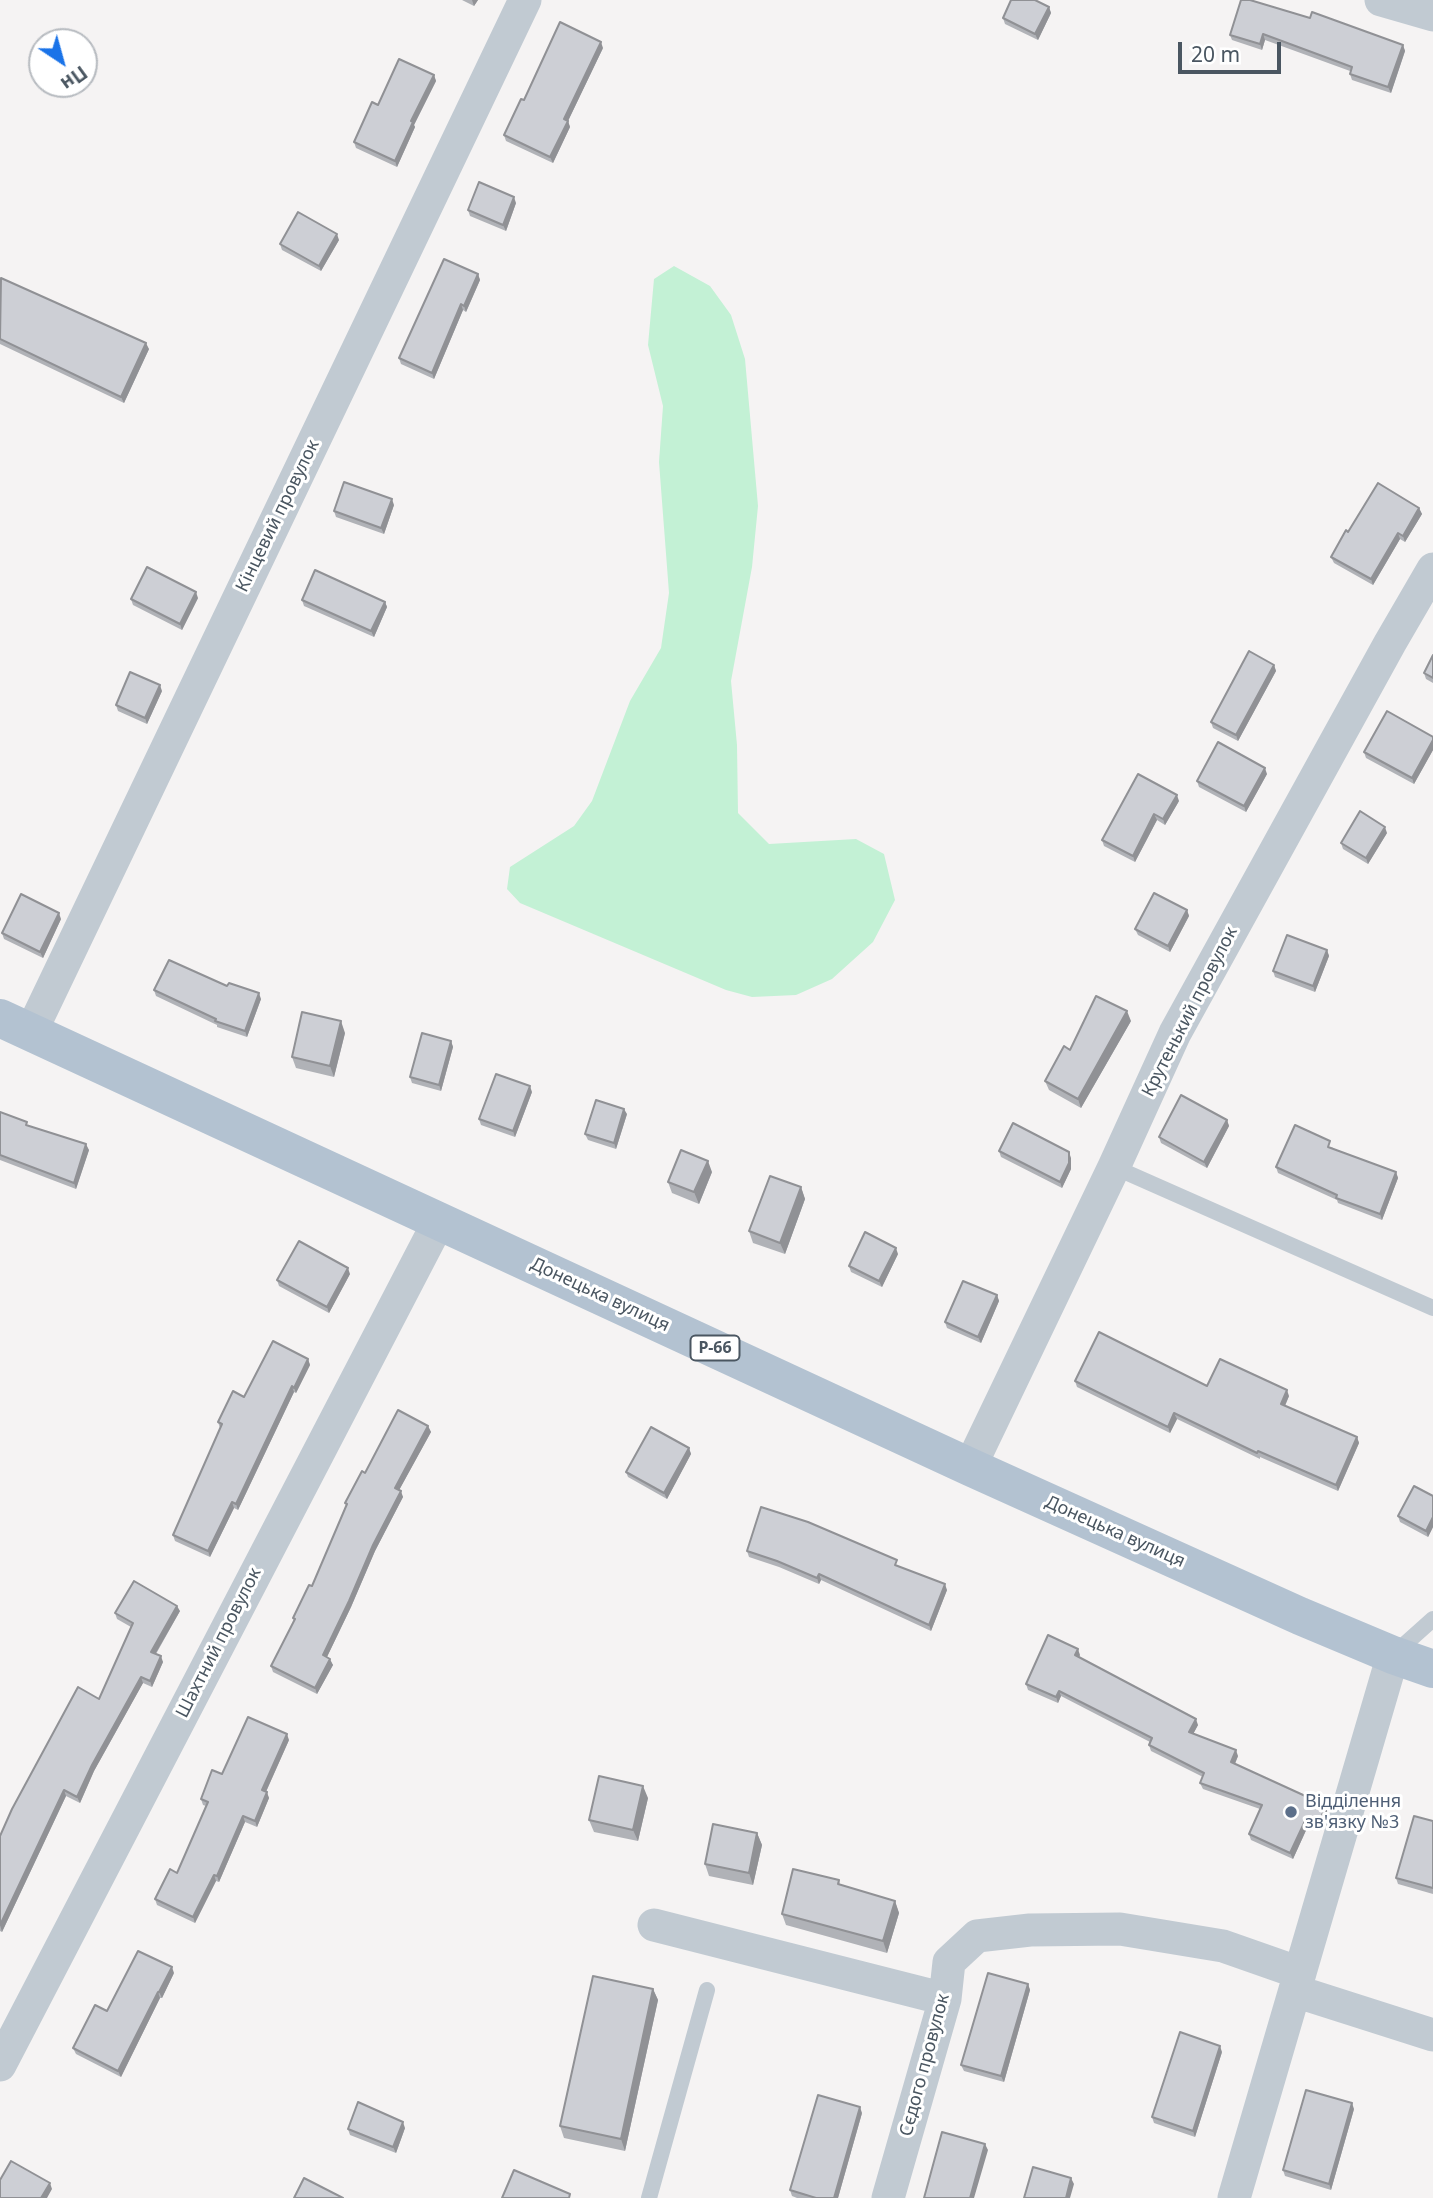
<!DOCTYPE html>
<meta charset="utf-8">
<style>
body{margin:0}
#map{position:relative;width:1433px;height:2198px;overflow:hidden;background:#f5f3f3;font-family:"Noto Sans",sans-serif}
canvas{display:block}
.north{position:absolute;left:28px;top:28px;width:70px;height:70px;box-sizing:border-box;background:#fff;border:2px solid #b7bbc0;border-radius:50%;rotate:144deg;font-size:19px;font-weight:700;line-height:28px;text-align:center;color:#4a5661}
.north::after{content:'';display:block;margin:auto;width:24px;height:32px;background:#1a73e8;clip-path:polygon(50% 0,100% 100%,50% 72%,0 100%)}
.scale{position:absolute;left:1178px;top:42px;width:103px;height:32px;box-sizing:border-box;border:4px solid #4a5661;border-top:0;padding-left:9px;font-size:21px;line-height:24px;white-space:nowrap;color:#4a5661;-webkit-text-stroke:5px #fff;paint-order:stroke}
</style>
<div id="map">
<canvas width="1433" height="2198"></canvas>
<div class="north">Пн</div>
<div class="scale">20 m</div>
</div>
<script>
const context = document.querySelector('canvas').getContext('2d');
context.lineJoin = 'round';
function fill(path, color) { context.fillStyle = color; context.fill(path, 'evenodd'); }
const shape = rows => new Path2D(rows.map(r => 'M' + r).join(''));
function stroke(path, color, width, dash) { context.strokeStyle = color; context.lineWidth = width; context.lineCap = dash ? 'butt' : 'round'; context.setLineDash(dash || []); context.stroke(path); }
function write(font, color, halo, rows, align = 'center') {
  context.font = font + ' "Noto Sans",sans-serif'; context.lineWidth = 6; context.setLineDash([]); context.textBaseline = 'middle'; context.strokeStyle = halo; context.fillStyle = color; for (const [text, x, y, turn = 0] of rows) {
    context.save(); context.translate(x, y); context.rotate((+turn || 0) * Math.PI / 180); context.textAlign = isNaN(turn) ? turn : align; if (halo) context.strokeText(text, 0, 0); context.fillText(text, 0, 0); context.restore();
  }
}
fill(shape([
 [674,266,710,286,731,315,745,359,758,506,752,567,731,681,737,745,738,813,769,844,856,839,884,854,895,900,873,942,832,979,796,995,752,997,726,990,520,903,507,889,510,867,574,826,592,801,630,701,661,648,669,593,659,462,663,406,648,345,654,279]
]), '#c3f1d5');
stroke(shape([
 [1114,1167,1433,1308],
 [1395,1653,1433,1619],
 [649,2198,707,1990]
]), '#c1cad2', 16);
stroke(shape([
 [1381,0,1433,15],
 [31,1032,525,0],
 [970,1467,1114,1167,1175,1033,1390,643,1433,569],
 [654,1925,945,1999],
 [1295,1991,1433,2035],
 [0,2065,439,1221],
 [888,2198,945,1999,949,1962,977,1936,1030,1930,1120,1929,1223,1946,1300,1973],
 [1234,2198,1393,1655]
]), '#c1cad2', 33);
stroke(shape([
 [0,1018,970,1467,1300,1616,1393,1655,1433,1669]
]), '#b3c2d1', 38);
fill(shape([
 [462,0,478,0,474,6],
 [1049,7,1051,13,1038,40,1005,24,1003,18],
 [1310,18,1403,45,1405,51,1391,93,1352,80,1350,74,1350,71,1265,40,1262,50,1232,40,1230,35],
 [603,48,568,121,570,127,553,163,506,141,504,135,524,100],
 [434,75,436,81,414,125,415,127,397,167,356,148,354,142,378,105],
 [516,203,506,231,470,216,468,210],
 [339,240,321,271,282,250,280,244],
 [478,274,480,280,466,312,463,310,434,379,401,364,399,358],
 [0,280,149,349,124,403,0,344],
 [394,505,384,534,336,517,334,511],
 [1419,508,1422,514,1405,542,1400,539,1373,585,1334,563,1331,557],
 [198,598,182,630,133,605,131,599],
 [302,600,385,602,387,607,374,637,304,606],
 [1433,655,1433,683,1426,679,1424,673],
 [1274,665,1276,671,1238,741,1213,728,1211,722],
 [162,691,147,724,118,711,116,705],
 [1433,737,1433,750,1414,784,1366,758,1364,752],
 [1267,774,1246,812,1199,787,1197,781],
 [1179,801,1165,825,1157,820,1135,862,1104,846,1102,840],
 [1387,833,1368,864,1343,849,1341,843],
 [1187,910,1189,916,1170,952,1138,935,1135,929],
 [61,919,43,958,4,939,2,933],
 [1327,950,1329,956,1315,992,1275,977,1273,971],
 [227,986,261,999,247,1037,217,1027,217,1025,156,996,154,990],
 [1131,1021,1081,1108,1049,1090,1045,1081,1070,1050],
 [345,1033,334,1077,296,1068,292,1057],
 [451,1041,453,1047,441,1091,412,1083,410,1077],
 [532,1092,515,1137,481,1125,479,1119],
 [0,1112,28,1126,89,1150,76,1189,0,1160],
 [627,1114,616,1149,588,1140,585,1134],
 [1227,1120,1229,1126,1207,1168,1161,1143,1159,1137],
 [1333,1147,1332,1148,1396,1172,1398,1178,1382,1220,1338,1203,1337,1200,1278,1173,1276,1167],
 [999,1151,1071,1158,1071,1169,1062,1188,1001,1157],
 [712,1172,699,1204,672,1193,668,1182],
 [801,1187,805,1199,785,1254,753,1243,749,1231],
 [898,1254,882,1287,851,1272,849,1266],
 [350,1274,329,1313,279,1286,277,1280],
 [997,1295,999,1301,981,1343,947,1328,945,1322],
 [308,1359,310,1365,296,1393,294,1392,238,1510,234,1508,210,1557,175,1541,173,1535,220,1428,218,1422,244,1397],
 [1075,1381,1207,1386,1289,1396,1285,1406,1357,1437,1359,1443,1338,1491,1260,1457,1260,1459,1177,1419,1170,1433,1077,1387],
 [428,1426,431,1432,399,1490,403,1497,375,1551,351,1607,327,1657,333,1665,317,1694,273,1672,271,1666,294,1621,293,1618,312,1586,346,1505,345,1503,365,1473],
 [689,1448,691,1454,667,1499,628,1477,626,1472],
 [1433,1496,1433,1527,1428,1537,1400,1522,1398,1516],
 [747,1551,899,1566,947,1590,931,1631,821,1580,819,1584,779,1567,749,1557],
 [180,1611,156,1654,163,1662,152,1687,143,1683,94,1771,80,1803,66,1796,2,1932,0,1931,0,1836,99,1699,131,1627,117,1619,115,1613],
 [1080,1655,1079,1657,1198,1725,1193,1734,1238,1756,1235,1764,1325,1805,1327,1811,1321,1831,1308,1826,1293,1859,1251,1840,1249,1834,1260,1809,1203,1789,1200,1783,1203,1777,1151,1751,1149,1745,1150,1742,1061,1696,1058,1703,1028,1690,1026,1684],
 [289,1740,266,1792,269,1798,257,1827,245,1822,219,1882,216,1881,195,1923,157,1905,155,1899,177,1873,206,1806,203,1805,201,1799,222,1774],
 [648,1798,638,1841,594,1832,589,1820],
 [1433,1821,1433,1894,1398,1884,1396,1878],
 [757,1833,762,1845,753,1885,709,1876,705,1864],
 [839,1880,840,1885,895,1901,899,1913,887,1953,786,1925,782,1914],
 [174,1973,162,1998,160,1998,121,2077,76,2054,73,2048],
 [1028,1984,1030,1990,1004,2082,964,2071,961,2065],
 [653,1989,658,2000,625,2151,564,2138,560,2126],
 [1222,2052,1195,2137,1154,2123,1152,2117],
 [1354,2109,1331,2190,1285,2176,1283,2170],
 [862,2113,838,2198,797,2198,792,2196,790,2190],
 [405,2128,396,2153,350,2135,348,2129]
]), '#b0b2b7');
fill(shape([
 [472,0,478,0,474,6],
 [1049,7,1051,13,1038,40,1035,34],
 [1263,34,1265,40,1262,50,1260,44],
 [601,42,603,48,568,121,570,127,553,163,550,157,564,119],
 [1403,45,1405,51,1391,93,1388,87],
 [434,75,436,81,414,125,415,127,397,167,395,161,411,121],
 [514,197,516,203,506,231,503,225],
 [337,234,339,240,321,271,319,266],
 [478,274,480,280,466,312,464,306],
 [461,304,463,310,434,379,432,373],
 [146,343,149,349,124,403,121,397],
 [392,499,394,505,384,534,381,528],
 [1419,508,1422,514,1405,542,1403,536],
 [1398,533,1400,539,1373,585,1371,579],
 [196,592,198,598,182,630,180,624],
 [385,602,387,607,374,637,371,631],
 [1274,665,1276,671,1238,741,1236,735],
 [160,685,162,691,147,724,145,718],
 [1433,740,1433,750,1414,784,1412,778],
 [1265,768,1267,774,1246,812,1244,806],
 [1177,795,1179,801,1165,825,1163,819],
 [1154,814,1157,820,1135,862,1133,856],
 [1385,827,1387,833,1368,864,1366,858],
 [1187,910,1189,916,1170,952,1168,946],
 [59,913,61,919,43,958,40,952],
 [1327,950,1329,956,1315,992,1313,986],
 [259,993,261,999,247,1037,245,1031],
 [1127,1011,1131,1021,1081,1108,1078,1099],
 [341,1021,345,1033,334,1077,330,1066],
 [451,1041,453,1047,441,1091,439,1085],
 [530,1086,532,1092,515,1137,513,1131],
 [624,1109,627,1114,616,1149,614,1143],
 [1227,1120,1229,1126,1207,1168,1204,1162],
 [86,1144,89,1150,76,1189,74,1183],
 [1069,1152,1071,1158,1071,1169,1062,1188,1060,1182],
 [708,1161,712,1172,699,1204,694,1192],
 [1396,1172,1398,1178,1382,1220,1380,1214],
 [801,1187,805,1199,785,1254,780,1243],
 [896,1248,898,1254,882,1287,879,1281],
 [348,1268,350,1274,329,1313,327,1307],
 [997,1295,999,1301,981,1343,978,1337],
 [308,1359,310,1365,296,1393,294,1388],
 [292,1386,294,1392,238,1510,236,1504],
 [1287,1390,1289,1396,1283,1410,1281,1404],
 [1174,1413,1177,1419,1170,1433,1168,1427],
 [428,1426,431,1432,397,1494,395,1488],
 [1357,1437,1359,1443,1338,1491,1336,1485],
 [689,1448,691,1454,667,1499,664,1493],
 [401,1491,403,1497,375,1551,351,1607,325,1661,323,1655,373,1545],
 [232,1502,234,1508,210,1557,208,1551],
 [1433,1517,1433,1527,1428,1537,1426,1531],
 [819,1574,821,1580,819,1584,817,1578],
 [945,1584,947,1590,931,1631,929,1625],
 [177,1606,180,1611,153,1658,151,1652],
 [1078,1649,1080,1655,1077,1661,1075,1655],
 [161,1656,163,1662,152,1687,150,1681],
 [330,1659,333,1665,317,1694,315,1688],
 [141,1677,143,1683,94,1771,80,1803,77,1797,92,1765],
 [1059,1691,1061,1696,1058,1703,1056,1697],
 [1196,1719,1198,1725,1191,1738,1189,1732],
 [287,1734,289,1740,264,1796,262,1790],
 [1236,1750,1238,1756,1233,1768,1231,1762],
 [643,1786,648,1798,638,1841,633,1830],
 [64,1790,66,1796,2,1932,0,1925],
 [267,1792,269,1798,257,1827,255,1821],
 [1325,1805,1327,1811,1321,1831,1319,1826],
 [243,1816,245,1822,219,1882,217,1876],
 [1305,1821,1308,1826,1293,1859,1290,1853],
 [757,1833,762,1845,753,1885,749,1873],
 [214,1875,216,1881,195,1923,193,1917],
 [895,1901,899,1913,887,1953,883,1941],
 [172,1967,174,1973,162,1998,159,1992],
 [1028,1984,1030,1990,1004,2082,1001,2076],
 [653,1989,658,2000,625,2151,621,2139],
 [158,1992,160,1998,121,2077,118,2071],
 [1220,2046,1222,2052,1195,2137,1193,2131],
 [1352,2103,1354,2109,1331,2190,1329,2184],
 [860,2107,862,2113,838,2198,834,2198],
 [403,2122,405,2128,396,2153,393,2147],
 [985,2144,988,2150,974,2198,970,2198],
 [1071,2178,1074,2184,1070,2198,1066,2198],
 [50,2183,52,2189,47,2198,41,2198]
]), '#909195');
const building = shape([
 [1011,0,1035,0,1049,7,1035,34,1003,18,1011,0],
 [1241,0,1250,0,1310,18,1312,12,1403,45,1388,87,1350,74,1352,67,1263,34,1260,44,1230,35,1241,0],
 [560,22,601,42,564,119,568,121,550,157,504,135,521,99,524,100,560,22],
 [399,59,434,75,411,121,413,122,395,161,354,142,372,102,378,105,399,59],
 [479,182,514,197,503,225,468,210,479,182],
 [298,212,337,234,319,266,280,244,298,212],
 [444,259,478,274,464,306,461,304,432,373,399,358,444,259],
 [1,278,146,343,121,397,0,339,1,278],
 [344,482,392,499,381,528,334,511,344,482],
 [1378,483,1419,508,1403,536,1398,533,1371,579,1331,557,1346,530,1348,532,1378,483],
 [147,567,196,592,180,624,131,599,147,567],
 [315,570,385,602,371,631,302,600,315,570],
 [1249,651,1274,665,1236,735,1211,722,1249,651],
 [1433,655,1433,678,1424,673,1433,655],
 [130,672,160,685,145,718,116,705,130,672],
 [1387,711,1433,737,1433,740,1412,778,1364,752,1387,711],
 [1218,742,1265,768,1244,806,1197,781,1218,742],
 [1138,774,1177,795,1163,819,1154,814,1133,856,1102,840,1138,774],
 [1360,811,1385,827,1366,858,1341,843,1360,811],
 [1154,893,1187,910,1168,946,1135,929,1154,893],
 [21,894,59,913,40,952,2,933,21,894],
 [1287,935,1327,950,1313,986,1273,971,1287,935],
 [169,960,227,986,229,983,259,993,245,1031,215,1021,216,1019,154,990,169,960],
 [1096,996,1127,1011,1078,1099,1045,1081,1064,1046,1070,1050,1096,996],
 [302,1012,341,1021,330,1066,292,1057,302,1012],
 [422,1033,451,1041,439,1085,410,1077,422,1033],
 [496,1074,530,1086,513,1131,479,1119,496,1074],
 [1181,1095,1227,1120,1204,1162,1159,1137,1181,1095],
 [596,1100,624,1109,614,1143,585,1134,596,1100],
 [0,1112,27,1122,26,1125,86,1144,74,1183,0,1155,0,1112],
 [1013,1123,1069,1152,1069,1163,1060,1182,999,1151,1013,1123],
 [1295,1125,1330,1141,1328,1147,1396,1172,1380,1214,1336,1198,1337,1195,1276,1167,1295,1125],
 [681,1150,708,1161,694,1192,668,1182,681,1150],
 [770,1176,801,1187,780,1243,749,1231,770,1176],
 [865,1232,896,1248,879,1281,849,1266,865,1232],
 [299,1241,348,1268,327,1307,277,1280,299,1241],
 [963,1281,997,1295,978,1337,945,1322,963,1281],
 [1099,1332,1207,1386,1220,1359,1287,1390,1281,1404,1357,1437,1336,1485,1258,1451,1257,1453,1174,1413,1168,1427,1075,1381,1099,1332],
 [273,1341,308,1359,294,1388,292,1386,236,1504,232,1502,208,1551,173,1535,222,1424,218,1422,233,1391,244,1397,273,1341],
 [398,1410,428,1426,395,1488,401,1491,373,1545,349,1601,323,1655,330,1659,315,1688,271,1666,295,1619,293,1618,309,1585,312,1586,347,1504,345,1503,362,1471,365,1473,398,1410],
 [651,1427,689,1448,664,1493,626,1472,651,1427],
 [1414,1486,1433,1496,1433,1517,1426,1531,1398,1516,1414,1486],
 [761,1507,808,1522,897,1560,895,1565,945,1584,929,1625,819,1574,817,1578,777,1561,747,1551,761,1507],
 [134,1581,177,1606,151,1652,161,1656,150,1681,141,1677,92,1765,77,1797,64,1790,0,1925,0,1836,12,1809,78,1687,99,1699,133,1623,115,1613,134,1581],
 [1048,1635,1078,1649,1075,1655,1196,1719,1189,1732,1236,1750,1231,1762,1325,1805,1319,1826,1305,1821,1290,1853,1249,1834,1262,1805,1200,1783,1204,1773,1149,1745,1152,1738,1059,1691,1056,1697,1026,1684,1048,1635],
 [248,1717,287,1734,262,1790,267,1792,255,1821,243,1816,217,1876,214,1875,193,1917,155,1899,170,1869,177,1873,208,1802,201,1799,212,1770,222,1774,248,1717],
 [599,1776,643,1786,633,1830,589,1820,599,1776],
 [1414,1816,1433,1821,1433,1888,1396,1878,1414,1816],
 [713,1824,757,1833,749,1873,705,1864,713,1824],
 [793,1869,839,1880,838,1884,895,1901,883,1941,782,1914,793,1869],
 [138,1951,172,1967,159,1992,158,1992,118,2071,73,2048,95,2005,107,2011,138,1951],
 [988,1973,1028,1984,1001,2076,961,2065,988,1973],
 [593,1976,653,1989,621,2139,560,2126,593,1976],
 [1180,2032,1220,2046,1193,2131,1152,2117,1180,2032],
 [1306,2090,1352,2103,1329,2184,1283,2170,1306,2090],
 [818,2095,860,2107,834,2198,816,2198,790,2190,818,2095],
 [358,2102,403,2122,393,2147,348,2129,358,2102],
 [942,2132,985,2144,970,2198,924,2198,942,2132],
 [11,2161,50,2183,41,2198,0,2198,0,2180,11,2161],
 [1033,2167,1071,2178,1066,2198,1024,2198,1033,2167],
 [514,2170,570,2194,569,2198,502,2198,514,2170],
 [304,2178,343,2198,294,2198,304,2178]
]);
fill(building, '#cdcfd5');
stroke(building, '#909195', 2);
for (const [x, y, r, color] of [
 [1291,1812,7,"#5c6f8a"]
]) { const dot = new Path2D(); dot.arc(x, y, r, 0, 2 * Math.PI); context.fillStyle = color; context.fill(dot); stroke(dot, '#fff', 2.5); }
for (const [x, y, w] of [
 [715,1348,49]
]) { const box = new Path2D(); box.roundRect(x - w / 2, y - 12.5, w, 25, 5); context.fillStyle = '#fff'; context.fill(box); stroke(box, '#4a5661', 2); }
write('bold 16px', '#4a5661', null, [
 ["Р-66",715,1348]
]);
write('18px', '#4a5661', '#fff', [
 ["Кінцевий провулок",278,516,-64],
 ["Крутенький провулок",1190,1012,-63],
 ["Донецька вулиця",600,1295,25],
 ["Донецька вулиця",1115,1532,24],
 ["Шахтний провулок",219,1643,-63],
 ["Сєдого провулок",925,2065,-75]
]);
write('18px', '#4e5e75', '#fff', [
 ["Відділення",1305,1802],
 ["зв'язку №3",1305,1823]
], 'left');
</script>
